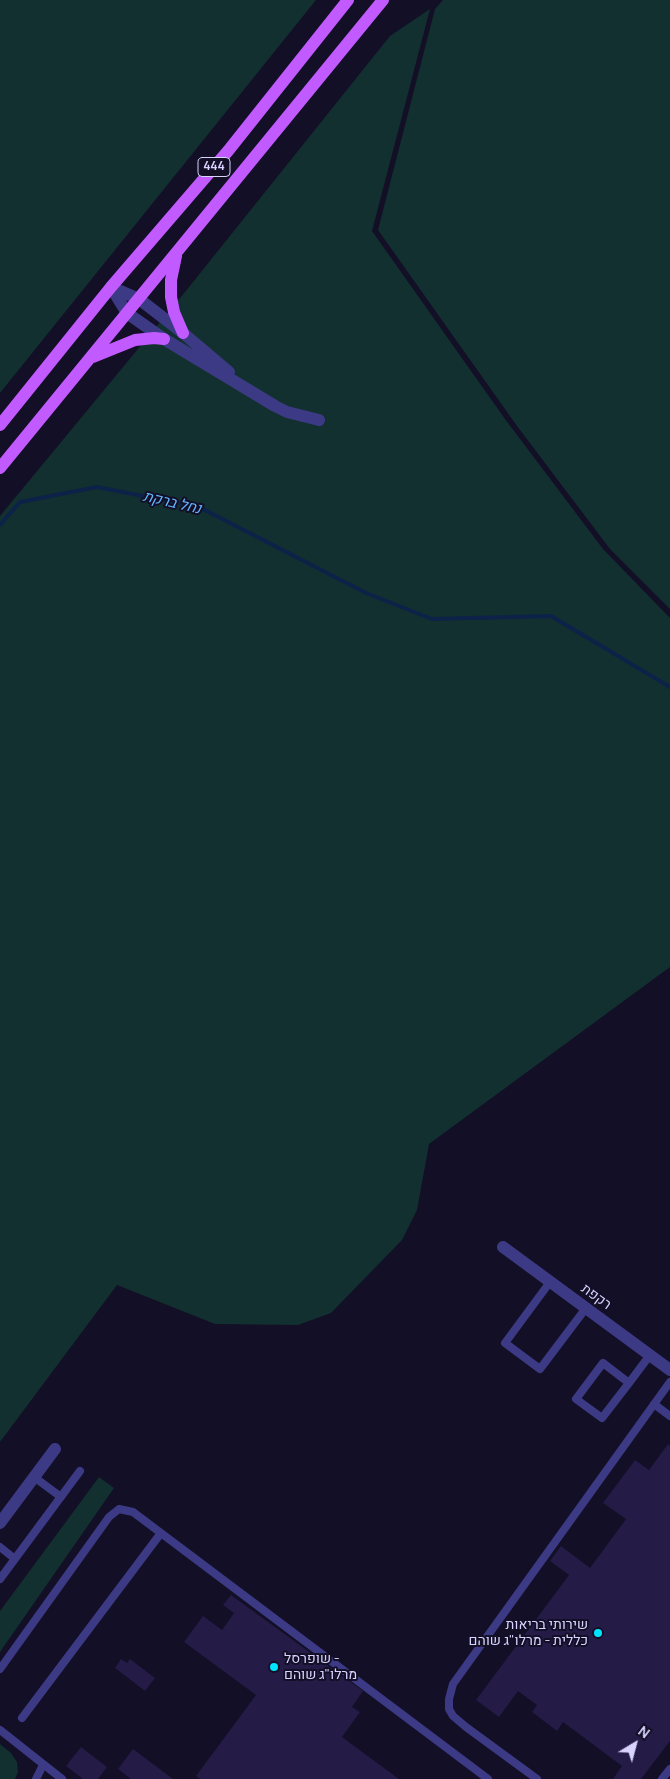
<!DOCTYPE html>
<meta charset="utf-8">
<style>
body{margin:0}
#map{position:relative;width:670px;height:1779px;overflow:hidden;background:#130f26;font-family:Manrope,sans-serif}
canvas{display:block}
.north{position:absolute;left:610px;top:1719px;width:50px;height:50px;-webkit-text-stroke:4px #130f26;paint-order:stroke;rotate:37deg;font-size:14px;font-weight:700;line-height:20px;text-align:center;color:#d9d4ff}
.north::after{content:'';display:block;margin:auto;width:18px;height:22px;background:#d9d4ff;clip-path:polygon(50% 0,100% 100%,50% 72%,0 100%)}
</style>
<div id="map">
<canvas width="670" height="1779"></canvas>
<div class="north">N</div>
</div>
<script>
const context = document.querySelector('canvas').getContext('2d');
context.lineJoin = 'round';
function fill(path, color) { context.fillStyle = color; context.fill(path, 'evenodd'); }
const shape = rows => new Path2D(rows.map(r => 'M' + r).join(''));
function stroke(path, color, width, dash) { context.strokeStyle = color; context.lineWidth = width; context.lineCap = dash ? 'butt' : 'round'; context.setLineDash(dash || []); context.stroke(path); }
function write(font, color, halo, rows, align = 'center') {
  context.font = font + ' Manrope,Heebo,sans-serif'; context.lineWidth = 4; context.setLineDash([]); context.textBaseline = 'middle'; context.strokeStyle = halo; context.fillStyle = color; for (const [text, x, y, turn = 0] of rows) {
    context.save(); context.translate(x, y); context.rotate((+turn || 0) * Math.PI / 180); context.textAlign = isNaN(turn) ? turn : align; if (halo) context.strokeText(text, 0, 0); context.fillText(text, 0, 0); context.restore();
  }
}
fill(shape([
 [0,0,316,0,0,393],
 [443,0,670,0,670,609,610,549,517,426,378,230,435,9],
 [430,9,372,231,505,419,603,549,670,618,670,967,429,1144,417,1210,402,1240,331,1313,298,1325,215,1324,117,1285,0,1442,0,516,185,292,390,36],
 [99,1477,114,1488,0,1652,0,1611],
 [0,1744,11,1753,17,1762,18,1772,15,1779,0,1779]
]), '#12302f');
stroke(shape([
 [0,525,20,502,97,487,199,507,366,593,432,619,551,616,670,687]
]), '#0c2248', 4);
fill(shape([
 [668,1444,670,1446,670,1741,641,1779,613,1779,622,1766,563,1722,557,1731,532,1712,537,1705,518,1691,499,1717,476,1700,569,1575,550,1561,561,1546,590,1568,626,1519,603,1503,635,1460,649,1470],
 [231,1595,363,1691,352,1707,360,1712,342,1737,399,1779,200,1779,196,1776,256,1695,184,1642,203,1616,222,1630,234,1613,223,1605],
 [121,1659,127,1663,130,1659,155,1678,145,1691,115,1668],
 [81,1747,107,1767,98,1779,83,1779,66,1766],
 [133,1749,173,1779,131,1779,118,1769]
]), '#241b47');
stroke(shape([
 [550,1282,505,1343,540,1369,586,1308],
 [629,1383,603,1363,576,1399,602,1418,629,1383,650,1355],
 [654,1404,670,1416],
 [34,1477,61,1497],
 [0,1547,15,1559],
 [0,1579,80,1471],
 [0,1669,109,1517,119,1509,133,1512,488,1779],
 [22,1718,161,1533],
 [0,1730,62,1779],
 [36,1779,43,1765],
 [537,1779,466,1727,453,1716,449,1709,449,1699,453,1684,670,1382],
 [662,1779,670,1769]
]), '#3d3a85', 8);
stroke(shape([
 [111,287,127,313,164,339,275,406,287,412,319,420],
 [111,287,139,299,183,333,229,372],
 [503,1247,670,1370],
 [0,1523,55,1449]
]), '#3d3a85', 12);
stroke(shape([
 [176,256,171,280,171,297,174,312,183,333],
 [93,357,135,340,154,338,164,339],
 [0,425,111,287,228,151,348,0],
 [0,468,383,0]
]), '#c25bff', 12);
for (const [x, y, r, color] of [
 [598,1633,5,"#00e5ff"],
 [274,1667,5,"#00e5ff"]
]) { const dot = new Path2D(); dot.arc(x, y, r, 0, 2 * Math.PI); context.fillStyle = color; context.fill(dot); stroke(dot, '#130f26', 2); }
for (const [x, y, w] of [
 [214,167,32]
]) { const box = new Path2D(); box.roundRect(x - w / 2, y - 9.5, w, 19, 4); context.fillStyle = '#130f26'; context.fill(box); stroke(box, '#d9d4ff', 1); }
write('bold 12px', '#d9d4ff', null, [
 ["444",214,167]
]);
write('14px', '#d9d4ff', '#130f26', [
 ["רקפת",596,1297,36]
]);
write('14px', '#d9d4ff', '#130f26', [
 ["שירותי בריאות",588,1625],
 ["כללית - מרלו\"ג שוהם",588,1641],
 ["שופרסל -",284,1659,"left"],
 ["מרלו\"ג שוהם",284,1675,"left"]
], 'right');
write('italic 15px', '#62b6ff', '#130f26', [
 ["נחל ברקת",172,503,13]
]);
</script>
